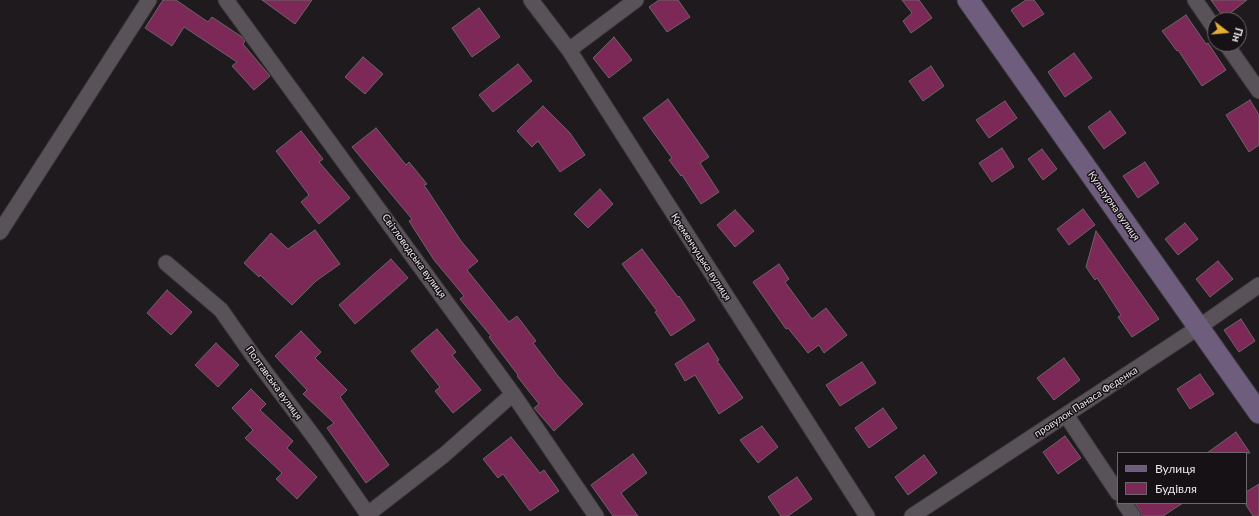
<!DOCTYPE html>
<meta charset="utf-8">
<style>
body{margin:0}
#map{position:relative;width:1259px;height:516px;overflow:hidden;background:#1e1a1e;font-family:Lato,sans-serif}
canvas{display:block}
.legend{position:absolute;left:1117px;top:452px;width:130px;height:52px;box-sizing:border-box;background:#151115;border:1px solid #6b676b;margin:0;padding:5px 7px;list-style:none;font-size:12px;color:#ebe7eb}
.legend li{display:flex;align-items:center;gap:8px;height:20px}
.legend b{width:20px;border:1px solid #6b676b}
.north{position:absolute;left:1207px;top:12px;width:40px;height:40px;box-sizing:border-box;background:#151115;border:1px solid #6b676b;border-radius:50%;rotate:106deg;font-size:11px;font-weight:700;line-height:16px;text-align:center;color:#ebe7eb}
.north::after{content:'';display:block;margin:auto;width:14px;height:18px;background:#e6ac36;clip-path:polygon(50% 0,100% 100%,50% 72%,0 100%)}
</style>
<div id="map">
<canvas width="1259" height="516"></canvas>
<ul class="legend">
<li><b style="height:5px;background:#6e5d7c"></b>Вулиця</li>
<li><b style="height:11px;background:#7c2957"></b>Будівля</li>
</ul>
<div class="north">Пн</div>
</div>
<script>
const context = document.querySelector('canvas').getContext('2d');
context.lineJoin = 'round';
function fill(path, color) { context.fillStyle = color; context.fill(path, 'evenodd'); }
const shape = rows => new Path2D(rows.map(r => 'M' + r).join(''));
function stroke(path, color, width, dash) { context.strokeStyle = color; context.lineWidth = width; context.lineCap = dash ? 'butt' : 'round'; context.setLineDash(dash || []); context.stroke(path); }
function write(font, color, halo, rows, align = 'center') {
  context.font = font + ' Lato,sans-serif'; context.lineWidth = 3; context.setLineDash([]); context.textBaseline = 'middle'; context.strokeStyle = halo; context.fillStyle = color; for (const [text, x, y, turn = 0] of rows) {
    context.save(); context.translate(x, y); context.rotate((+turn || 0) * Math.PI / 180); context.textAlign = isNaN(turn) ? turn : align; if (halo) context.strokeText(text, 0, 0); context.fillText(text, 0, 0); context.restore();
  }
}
const building = shape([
 [163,0,176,0,208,22,212,17,242,37,245,41,243,44,270,76,254,90,232,66,237,62,184,27,172,46,145,28,163,0],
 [262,0,312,0,295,24,262,0],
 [659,0,678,0,690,17,667,32,649,7,659,0],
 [902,0,919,0,932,18,911,33,903,21,912,13,902,0],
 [1026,0,1034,0,1044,14,1023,27,1011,10,1026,0],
 [1211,0,1247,0,1224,18,1211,0],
 [479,8,500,37,472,57,452,28,479,8],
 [1186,15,1206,44,1208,43,1226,70,1202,86,1178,50,1177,51,1162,31,1186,15],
 [614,37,632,60,609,78,593,58,614,37],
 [1074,53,1092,78,1065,97,1048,72,1074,53],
 [363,57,383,74,365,94,345,77,363,57],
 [518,64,532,81,493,112,479,95,518,64],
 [931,66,944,86,923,101,909,81,931,66],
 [668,99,709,157,700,163,719,192,701,204,682,175,681,176,669,160,672,158,643,118,668,99],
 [1250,100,1259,115,1259,145,1249,152,1226,115,1250,100],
 [1005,101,1017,118,989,138,976,120,1005,101],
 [543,106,570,133,585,155,560,172,538,141,532,147,517,131,543,106],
 [1110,111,1126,133,1104,149,1088,127,1110,111],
 [376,128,406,165,409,162,427,184,424,185,461,241,478,261,467,270,509,322,517,316,536,341,533,343,558,376,583,404,554,431,534,408,539,404,517,376,518,375,489,337,491,336,460,299,464,296,434,260,409,221,412,219,352,147,376,128],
 [301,131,323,159,319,162,350,198,319,224,301,202,309,195,276,151,301,131],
 [1002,148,1014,167,992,182,979,163,1002,148],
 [1042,149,1057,169,1043,180,1028,159,1042,149],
 [1145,162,1159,183,1138,198,1123,176,1145,162],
 [600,189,613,204,588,228,574,214,600,189],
 [1083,209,1095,225,1069,245,1057,229,1083,209],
 [735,210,754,231,735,247,717,225,735,210],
 [1185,223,1198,239,1178,255,1165,239,1185,223],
 [315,230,340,264,316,281,292,305,260,275,259,277,244,263,271,233,288,249,315,230],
 [1096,231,1159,319,1132,337,1118,317,1121,315,1097,278,1095,280,1086,267,1096,231],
 [642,249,678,297,679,296,695,320,671,336,655,312,657,311,622,264,642,249],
 [391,259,408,278,355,324,339,305,391,259],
 [1218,261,1233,279,1210,297,1196,279,1218,261],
 [779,264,789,279,785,282,812,319,826,308,847,335,824,353,819,345,808,353,788,328,786,329,753,282,779,264],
 [167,290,192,312,171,335,147,313,167,290],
 [1241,319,1255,341,1239,352,1224,330,1241,319],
 [437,329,456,352,452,355,481,390,453,413,435,391,440,387,411,351,437,329],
 [301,331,321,352,315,358,347,390,340,397,389,465,366,483,327,428,334,423,303,394,307,390,275,356,301,331],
 [216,343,239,365,218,387,195,365,216,343],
 [708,343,719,360,717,361,743,398,719,414,695,375,685,381,675,364,708,343],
 [1064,358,1080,380,1054,400,1037,378,1064,358],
 [862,362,876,383,840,406,826,385,862,362],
 [1200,374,1214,394,1190,409,1177,389,1200,374],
 [251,389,266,404,260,410,293,441,287,448,317,477,297,499,276,479,282,473,245,438,253,430,232,408,251,389],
 [883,408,897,428,869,448,855,428,883,408],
 [762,426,778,447,758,463,740,440,762,426],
 [1236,432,1250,453,1207,453,1236,432],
 [1065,436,1081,458,1058,474,1043,452,1065,436],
 [511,437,540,473,544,470,559,491,530,511,503,474,498,478,483,459,511,437],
 [633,454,647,473,621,493,638,516,613,516,591,485,633,454],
 [924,455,937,473,908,495,895,477,924,455],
 [797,477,812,499,788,516,781,516,768,497,797,477],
 [1259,484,1259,516,1253,516,1246,505,1246,492,1259,484],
 [1135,503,1183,503,1163,516,1142,516,1140,511,1135,503]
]);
fill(building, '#7c2957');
stroke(building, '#6c6467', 1);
const street = shape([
 [226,0,513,394,596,516],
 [531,0,569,50,867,516],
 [1195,0,1215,29],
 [1226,44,1259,91],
 [569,50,636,0],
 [0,232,149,0],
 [166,263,221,310,254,357,317,441,369,516],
 [1066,415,1118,493],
 [1124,503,1133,516],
 [368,514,444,455,513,394],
 [912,516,1199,327,1259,285]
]);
const secondary = shape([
 [968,0,1259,413]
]);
stroke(street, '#3a373a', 17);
stroke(secondary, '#3a373a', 23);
stroke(street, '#595359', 15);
stroke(secondary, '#6e5d7c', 21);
write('10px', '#ebe7eb', '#151115', [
 ["Культурна вулиця",1114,206,55],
 ["Світловодська вулиця",414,256,54],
 ["Кременчуцька вулиця",701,257,57],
 ["Полтавська вулиця",274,383,54],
 ["провулок Панаса Феденка",1086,402,-33]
]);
</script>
